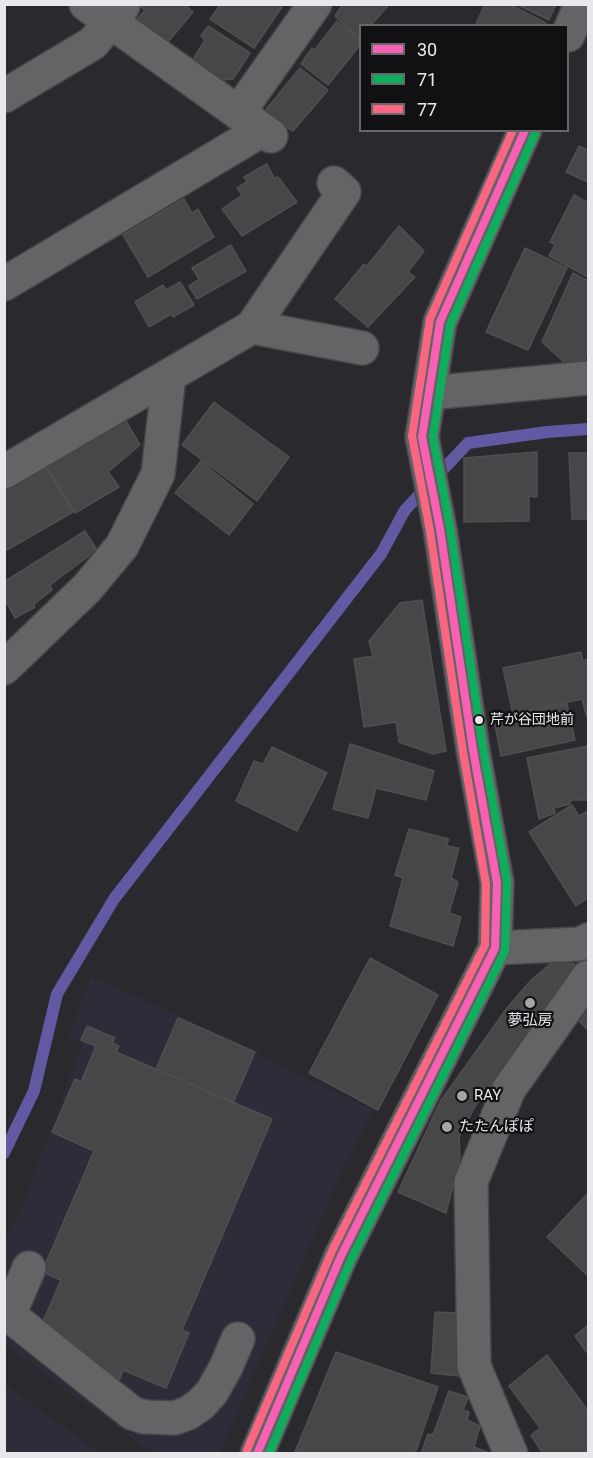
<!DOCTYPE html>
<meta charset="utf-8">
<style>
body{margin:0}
#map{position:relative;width:593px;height:1458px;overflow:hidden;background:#29292e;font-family:Roboto,sans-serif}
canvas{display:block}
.frame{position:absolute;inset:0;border:6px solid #e8e8ec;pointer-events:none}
.legend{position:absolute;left:359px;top:24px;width:210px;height:108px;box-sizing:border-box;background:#111114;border:2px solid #67676a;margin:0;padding:8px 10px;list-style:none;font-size:18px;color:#e8e8ec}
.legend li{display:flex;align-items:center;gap:12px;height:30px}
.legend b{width:30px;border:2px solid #67676a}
</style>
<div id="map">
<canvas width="593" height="1458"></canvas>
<div class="frame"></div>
<ul class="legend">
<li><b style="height:8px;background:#f860b3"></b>30</li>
<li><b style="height:8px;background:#0daf5c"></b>71</li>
<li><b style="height:8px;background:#fa6682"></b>77</li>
</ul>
</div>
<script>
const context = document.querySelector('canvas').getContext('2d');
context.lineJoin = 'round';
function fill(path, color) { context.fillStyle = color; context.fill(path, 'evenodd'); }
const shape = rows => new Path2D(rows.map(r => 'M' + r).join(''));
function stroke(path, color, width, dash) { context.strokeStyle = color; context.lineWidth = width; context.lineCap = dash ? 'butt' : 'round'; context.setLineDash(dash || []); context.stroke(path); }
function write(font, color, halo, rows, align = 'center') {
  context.font = font + ' Roboto,"Noto Sans JP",sans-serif'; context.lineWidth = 4.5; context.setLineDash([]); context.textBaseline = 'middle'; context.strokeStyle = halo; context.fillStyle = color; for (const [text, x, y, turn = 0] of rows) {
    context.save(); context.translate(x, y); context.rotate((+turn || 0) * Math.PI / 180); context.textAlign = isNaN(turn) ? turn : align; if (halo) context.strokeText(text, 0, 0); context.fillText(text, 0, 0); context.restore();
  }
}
fill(shape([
 [91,976,260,1052,260,1055,374,1110,344,1166,220,1453,152,1453,5,1345,5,1240,19,1215,82,1044,68,1038],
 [5,1384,100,1453,5,1453]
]), '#2d2c38');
stroke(shape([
 [4,1153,34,1091,57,994,114,899,381,554,405,510,468,443,547,432,588,429]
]), '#6159a2', 12);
const building = shape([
 [141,4,184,4,193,12,168,42,138,18,145,10,140,6,141,4],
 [221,4,284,4,254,48,210,19,221,4],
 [343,4,385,4,387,7,370,26,360,26,360,37,359,39,335,16,343,4],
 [485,4,509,4,546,23,545,26,475,26,485,4],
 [516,4,556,4,549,20,516,4],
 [337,21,360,41,360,45,328,85,301,64,312,48,314,51,337,21],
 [208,26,250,53,233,79,222,80,192,61,205,40,201,36,208,26],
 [300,68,328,90,293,131,264,112,300,68],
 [579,146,588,150,588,182,566,172,579,146],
 [267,164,274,178,278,177,297,202,242,236,222,209,242,195,237,188,247,182,244,177,267,164],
 [574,195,588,203,588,277,549,256,555,244,550,242,574,195],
 [184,199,192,213,198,209,214,237,148,277,123,235,184,199],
 [399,226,424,251,408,272,415,277,368,327,335,299,364,264,367,266,399,226],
 [231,245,246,271,197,299,189,286,199,279,192,268,231,245],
 [525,248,567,268,528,350,486,332,525,248],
 [573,273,588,281,588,351,585,360,566,364,542,342,573,273],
 [180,282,194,305,173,317,171,314,149,327,135,302,163,285,166,290,180,282],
 [214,402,289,457,257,501,182,445,214,402],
 [123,416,140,445,108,472,119,487,75,513,45,463,123,416],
 [537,452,537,497,529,496,529,521,464,522,464,458,537,452],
 [569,453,588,453,588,519,572,519,569,453],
 [201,461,253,504,229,535,175,493,201,461],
 [44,464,73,512,7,550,4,547,4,487,44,464],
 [85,531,97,550,50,585,52,590,34,604,35,607,15,618,4,598,4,582,85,531],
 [422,600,446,751,433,754,399,742,396,722,364,727,354,659,373,656,369,641,400,603,422,600],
 [581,652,583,661,588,659,588,718,587,718,582,699,513,714,503,668,581,652],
 [567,704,575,740,501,756,494,720,567,704],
 [350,744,434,771,426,800,376,788,368,818,333,809,350,744],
 [588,746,588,800,570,800,570,804,554,808,555,813,539,819,527,758,588,746],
 [272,747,327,773,297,831,236,801,254,761,263,764,272,747],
 [572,805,579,816,588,811,588,898,576,906,529,832,572,805],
 [409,829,449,839,446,846,459,848,451,878,458,882,449,913,461,917,453,946,390,926,403,878,395,875,409,829],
 [565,956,577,967,526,1040,477,1103,459,1137,460,1157,446,1213,398,1192,440,1102,507,1008,532,979,549,965,565,956],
 [370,958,438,995,378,1110,309,1073,370,958],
 [588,1008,588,1030,577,1019,588,1008],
 [178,1018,255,1052,233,1103,156,1069,178,1018],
 [87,1026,115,1038,112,1043,119,1046,116,1052,272,1119,182,1330,189,1333,166,1388,123,1370,119,1381,41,1326,61,1280,42,1272,94,1151,52,1132,75,1079,81,1082,96,1046,81,1040,87,1026],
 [588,1193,588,1276,547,1237,588,1193],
 [435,1312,459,1313,464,1361,459,1376,431,1373,435,1312],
 [588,1325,588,1354,575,1336,588,1325],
 [336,1352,438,1387,415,1454,299,1454,295,1452,336,1352],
 [547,1355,588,1411,588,1454,543,1454,531,1435,540,1428,509,1386,547,1355],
 [449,1391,468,1397,463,1410,469,1412,467,1420,480,1426,474,1447,492,1454,421,1454,428,1434,433,1435,449,1391]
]);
fill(building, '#474648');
stroke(building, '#504f50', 1.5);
const minor = shape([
 [86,4,271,136],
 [568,35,581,4],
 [4,96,93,43,123,6],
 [238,113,315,4],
 [4,284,262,130],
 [252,327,344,192,334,183],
 [429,393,588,378],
 [4,472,252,327,362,348],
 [4,668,88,587,122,546,158,474,169,376],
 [495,948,580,944,588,940],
 [29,1268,9,1315,132,1413,144,1417,175,1418,188,1413,200,1405,212,1392,226,1367,238,1339],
 [257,1454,341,1256,495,948,497,883,473,750,440,529,422,437,440,322,525,130],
 [511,1454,474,1366,471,1182,509,1089,588,977]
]);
stroke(minor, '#464649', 36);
stroke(minor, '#646467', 33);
stroke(shape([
 [257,1454,341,1256,495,948,497,883,473,750,440,529,422,437,440,322,525,130]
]), '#f860b3', 8);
stroke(shape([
 [269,1454,351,1260,505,951,507,881,483,748,450,527,433,437,450,325,535,134]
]), '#0daf5c', 8);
stroke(shape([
 [247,1450,332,1251,485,945,486,884,463,752,430,531,412,436,430,319,513,130]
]), '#fa6682', 8);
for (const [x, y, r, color] of [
 [479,720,5,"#e8e8ec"],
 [530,1003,6,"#a5a5aa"],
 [462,1096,6,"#a5a5aa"],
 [447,1127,6,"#a5a5aa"]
]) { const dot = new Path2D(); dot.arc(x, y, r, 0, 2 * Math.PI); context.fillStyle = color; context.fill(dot); stroke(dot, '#111114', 2); }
write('14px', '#e8e8ec', '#111114', [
 ["芹が谷団地前",490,720]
], 'left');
write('15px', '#e8e8ec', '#111114', [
 ["夢弘房",530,1021,"center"],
 ["RAY",474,1096],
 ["たたんぽぽ",459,1127]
], 'left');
</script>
